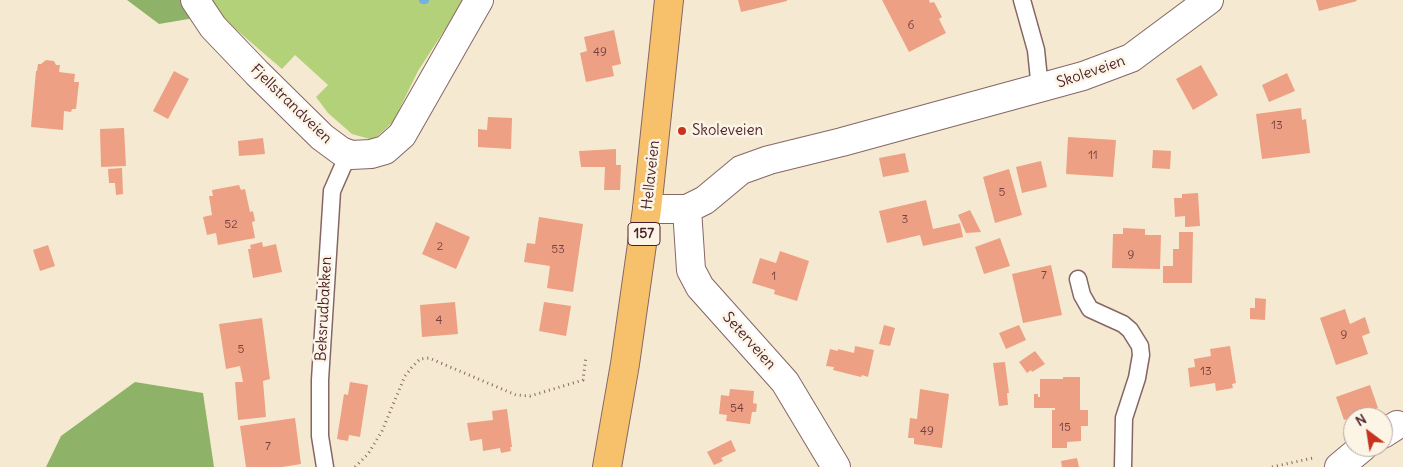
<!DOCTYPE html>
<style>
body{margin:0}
#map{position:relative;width:1403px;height:467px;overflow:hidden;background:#f5ead1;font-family:Delius,sans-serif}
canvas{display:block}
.north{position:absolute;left:1343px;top:407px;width:50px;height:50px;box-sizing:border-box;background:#fcf5e5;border:1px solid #b59f9b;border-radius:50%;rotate:329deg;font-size:14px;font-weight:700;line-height:20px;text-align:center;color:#4a1f2b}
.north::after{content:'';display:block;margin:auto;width:18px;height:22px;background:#c8321e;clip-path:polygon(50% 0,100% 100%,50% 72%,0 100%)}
</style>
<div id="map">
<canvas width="1403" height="467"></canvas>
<div class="north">N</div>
</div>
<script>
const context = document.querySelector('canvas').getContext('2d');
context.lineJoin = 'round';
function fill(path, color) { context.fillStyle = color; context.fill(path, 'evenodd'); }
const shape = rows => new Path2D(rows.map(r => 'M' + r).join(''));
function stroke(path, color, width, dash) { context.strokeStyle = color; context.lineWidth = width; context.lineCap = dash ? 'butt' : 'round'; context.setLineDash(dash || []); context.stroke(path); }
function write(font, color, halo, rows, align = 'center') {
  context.font = font + ' Delius,sans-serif'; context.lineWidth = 5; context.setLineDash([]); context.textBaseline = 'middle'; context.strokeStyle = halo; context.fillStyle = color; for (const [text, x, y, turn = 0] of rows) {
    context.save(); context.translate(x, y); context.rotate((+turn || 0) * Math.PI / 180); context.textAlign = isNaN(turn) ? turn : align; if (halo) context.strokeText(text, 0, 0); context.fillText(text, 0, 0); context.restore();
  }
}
fill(shape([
 [212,0,464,0,418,71,393,122,373,140,352,134,328,113,316,97,328,85,295,55,282,69,218,14]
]), '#b3d178');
fill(shape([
 [127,0,212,0,218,14,159,24],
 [135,382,203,393,214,467,46,467,61,436]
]), '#8eb368');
stroke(shape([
 [423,0,425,0]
]), '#73afe5', 8);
fill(shape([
 [738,0,787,0,787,1,741,12],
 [882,0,929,0,930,3,934,2,942,17,939,19,946,33,909,52],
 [1316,0,1356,0,1357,1,1319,11],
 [614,30,621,64,612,66,614,76,586,82,580,53,587,51,584,37],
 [46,60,54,61,56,65,60,65,59,72,75,74,74,82,79,82,76,109,72,109,71,112,64,111,63,130,31,127,36,71,37,71,38,64,41,64],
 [1201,65,1218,95,1193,110,1176,79],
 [174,71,189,79,168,119,153,111],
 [1287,73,1295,91,1269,102,1262,85],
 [1301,108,1302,120,1306,119,1310,153,1262,159,1256,114],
 [488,117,512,118,511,149,478,147,478,129,487,130],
 [124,128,126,166,101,167,100,129],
 [1068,137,1116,140,1113,177,1066,174],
 [263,138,265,154,239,156,238,141],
 [616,149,616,165,621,165,620,190,604,190,605,167,581,167,579,151],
 [1153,150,1171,151,1170,169,1152,168],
 [905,153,909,172,883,177,879,158],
 [1041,161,1047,187,1022,193,1016,167],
 [122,168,123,194,116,195,115,183,109,183,108,169],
 [1009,169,1022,215,995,223,983,177],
 [239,185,241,190,245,189,250,212,253,211,255,221,252,222,255,238,218,245,216,233,207,235,203,217,212,215,209,196,213,196,212,190],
 [1198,193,1200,226,1185,227,1185,216,1175,217,1174,198,1182,198,1182,194],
 [926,200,933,229,960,223,963,237,923,246,920,235,887,243,879,211],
 [970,210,981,232,966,233,958,215],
 [539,217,583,224,573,292,547,288,550,266,524,262,527,243,535,244],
 [436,222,470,237,456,269,422,254],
 [1123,228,1145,229,1145,235,1161,235,1160,269,1112,268,1113,234,1123,234],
 [1179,232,1193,232,1192,283,1163,283,1163,266,1173,266,1173,249,1179,249],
 [1000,238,1010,266,984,274,975,247],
 [262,242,263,247,276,244,282,272,253,278,248,249,251,249,250,245],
 [48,245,55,266,40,271,33,250],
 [780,251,809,261,797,301,774,294,775,290,752,283,760,258,776,263],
 [1051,265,1062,315,1023,323,1012,274],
 [1255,298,1266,299,1265,320,1250,319,1250,308,1255,308],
 [455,302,458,334,422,337,420,305],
 [544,302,571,306,566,336,539,331],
 [1345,309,1350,324,1365,317,1370,333,1362,336,1368,354,1336,365,1320,318],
 [262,318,270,379,263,381,266,417,238,420,235,382,243,382,240,366,226,369,219,324],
 [884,325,895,328,890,346,879,344],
 [1019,325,1026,340,1006,349,999,333],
 [855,346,874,350,868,377,862,375,861,377,833,370,834,367,826,366,830,349,838,351,838,349,854,353],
 [1230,346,1236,383,1232,384,1233,388,1216,391,1215,383,1190,387,1188,368,1195,367,1194,359,1211,356,1210,349],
 [1035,351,1045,364,1032,372,1031,370,1027,373,1019,362],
 [1005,362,1009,393,1007,393,1008,405,999,406,993,363],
 [1063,377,1080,377,1080,410,1088,410,1088,426,1081,426,1081,441,1067,442,1067,448,1052,448,1052,410,1055,410,1055,408,1034,408,1034,394,1038,394,1038,397,1040,397,1040,379,1063,379],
 [350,382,368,385,360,437,349,435,348,441,337,439,344,394,348,395],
 [1370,385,1378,408,1344,420,1336,397],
 [730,389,754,391,753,403,757,404,756,412,752,412,750,424,726,421,727,415,719,414,721,395,729,396],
 [920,389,949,394,942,448,914,444,914,438,908,438,910,418,917,419],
 [507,409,512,447,510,447,511,451,501,453,500,448,483,451,482,439,470,441,467,423,493,420,492,411],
 [295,418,301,464,282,467,246,467,240,426],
 [731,440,736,451,721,458,723,461,714,465,707,452],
 [1077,458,1079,467,1062,467,1061,461]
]), '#eda083');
const lane = shape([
 [1022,0,1036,50,1040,89],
 [1078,279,1082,295,1090,309,1123,324,1130,330,1140,346,1141,355,1137,378,1124,418,1123,467],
 [325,467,320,436,320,380,332,191,343,166,351,155]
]);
const street = shape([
 [195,0,213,27,257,73,322,137,341,151,351,155,371,154,385,150,402,135,479,0],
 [647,209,687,209,705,200,741,170,769,160,842,142,1083,76,1131,58,1209,0],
 [687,209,691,270,700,287,785,382,836,467],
 [1383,434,1397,425],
 [1339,467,1363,447]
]);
const primary = shape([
 [607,467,625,364,647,209,669,0]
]);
stroke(lane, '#866665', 19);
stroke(street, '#866665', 30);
stroke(primary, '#866665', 30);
stroke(shape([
 [355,467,368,454,382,431,405,376,412,367,420,359,429,358,516,395,530,396,583,380,586,356],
 [1272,467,1313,458]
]), '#866665', 3, [1, 4]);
stroke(lane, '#fff', 16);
stroke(street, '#fff', 28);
stroke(primary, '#f7c06b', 28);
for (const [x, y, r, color] of [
 [682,131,5,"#c8321e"]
]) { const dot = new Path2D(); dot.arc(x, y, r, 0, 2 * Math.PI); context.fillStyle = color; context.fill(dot); stroke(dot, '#fcf5e5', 2); }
write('12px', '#733f41', null, [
 ["6",911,26],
 ["49",600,53],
 ["13",1277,126],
 ["11",1093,156],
 ["5",1002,193],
 ["3",905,220],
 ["52",231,225],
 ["2",440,247],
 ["53",558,250],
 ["9",1131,256],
 ["7",1044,276],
 ["1",774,277],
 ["4",439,321],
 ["9",1344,336],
 ["5",241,350],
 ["13",1206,372],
 ["54",737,409],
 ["15",1065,428],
 ["49",927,432],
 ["7",268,447]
]);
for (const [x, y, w] of [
 [644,234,32]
]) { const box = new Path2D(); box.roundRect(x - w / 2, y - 11.5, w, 23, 4); context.fillStyle = '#fcf5e5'; context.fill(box); stroke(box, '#4a1f2b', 1); }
write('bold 14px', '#4a1f2b', null, [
 ["157",644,234]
]);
write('15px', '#4a1f2b', '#fcf5e5', [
 ["Skoleveien",1091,72,-19],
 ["Fjellstrandveien",291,104,44],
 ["Hellaveien",651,175,-84],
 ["Beksrudbakken",324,309,-87],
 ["Seterveien",749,341,48]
]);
write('15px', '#4a1f2b', '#fcf5e5', [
 ["Skoleveien",692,131]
], 'left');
</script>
